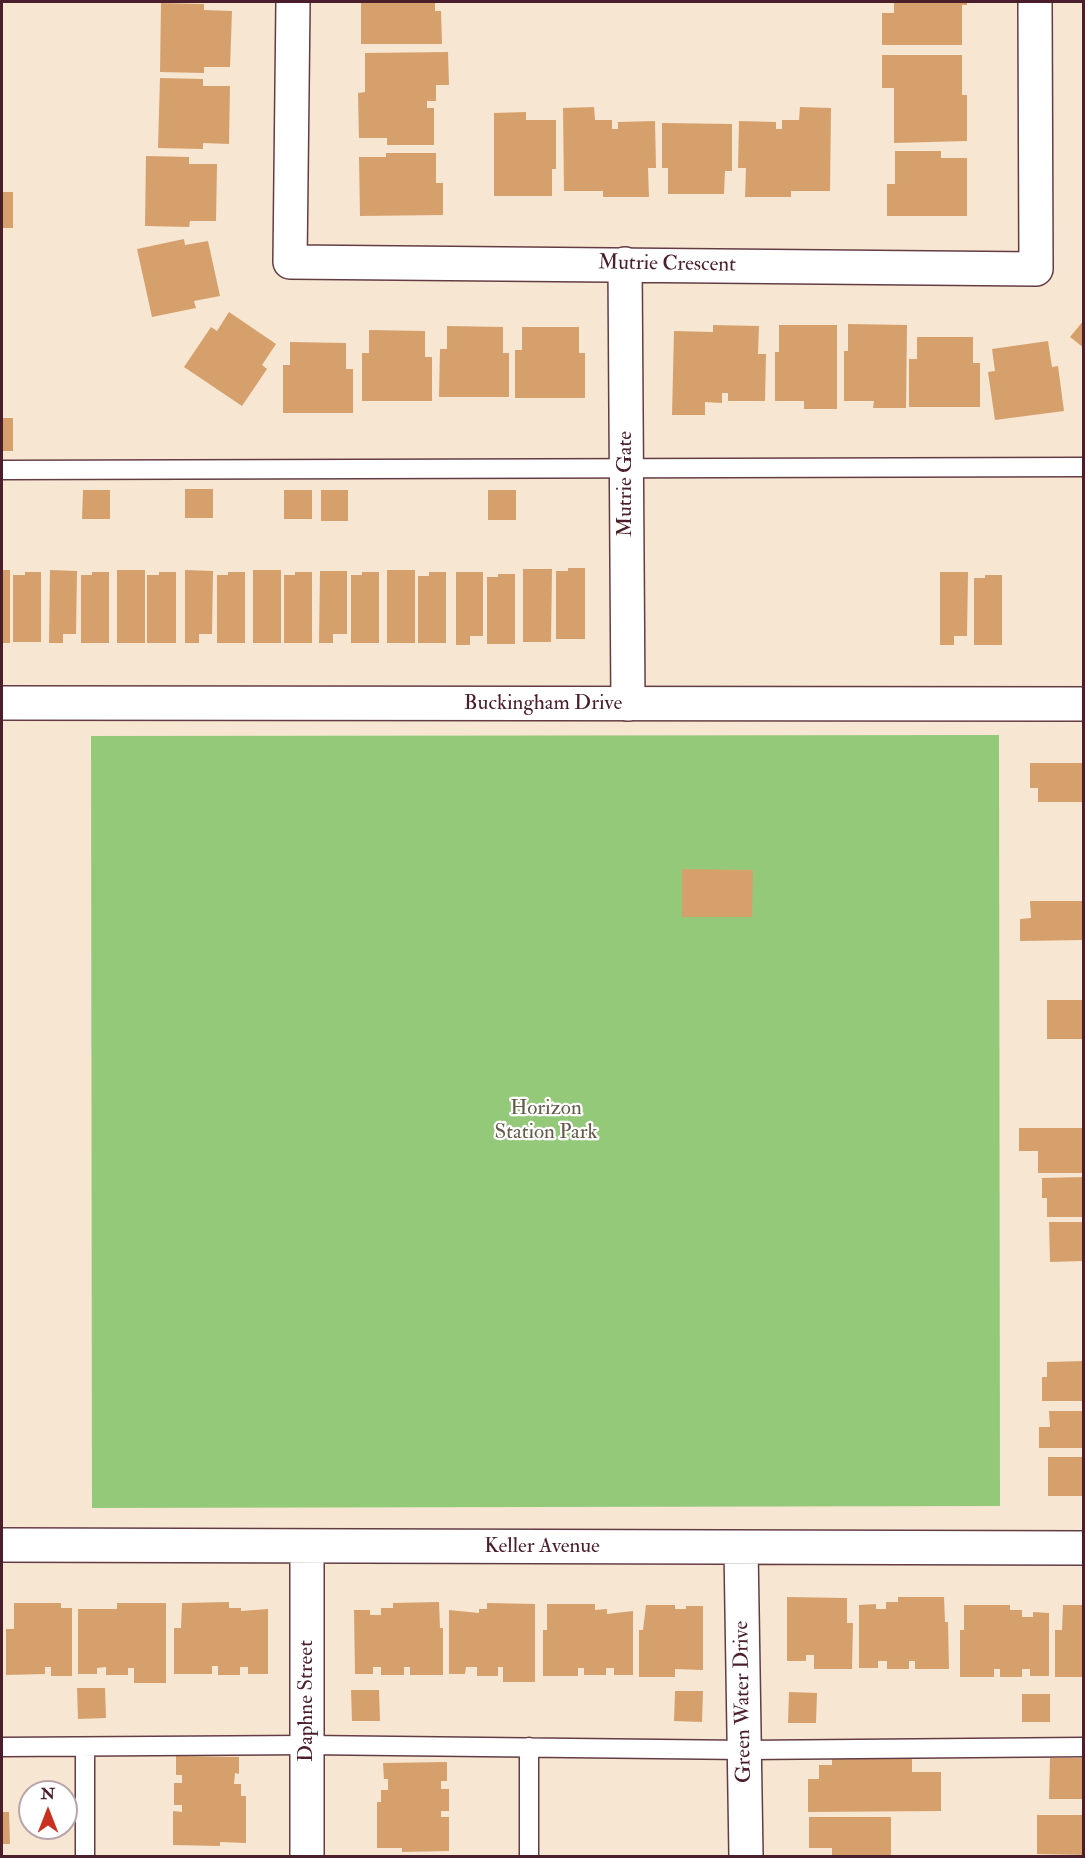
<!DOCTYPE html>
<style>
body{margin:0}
#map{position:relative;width:1085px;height:1858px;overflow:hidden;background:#f7e6d1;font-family:"IM FELL Double Pica",serif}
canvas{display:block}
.frame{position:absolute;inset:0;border:3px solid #4a1f2b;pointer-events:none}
.north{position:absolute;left:18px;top:1780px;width:60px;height:60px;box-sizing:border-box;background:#fff;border:2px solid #b7a5aa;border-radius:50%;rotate:0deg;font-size:16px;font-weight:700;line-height:24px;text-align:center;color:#4a1f2b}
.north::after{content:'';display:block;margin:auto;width:21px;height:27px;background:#c8321e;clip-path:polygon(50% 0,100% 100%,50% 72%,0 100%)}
</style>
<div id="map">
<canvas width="1085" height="1858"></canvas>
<div class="frame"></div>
<div class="north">N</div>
</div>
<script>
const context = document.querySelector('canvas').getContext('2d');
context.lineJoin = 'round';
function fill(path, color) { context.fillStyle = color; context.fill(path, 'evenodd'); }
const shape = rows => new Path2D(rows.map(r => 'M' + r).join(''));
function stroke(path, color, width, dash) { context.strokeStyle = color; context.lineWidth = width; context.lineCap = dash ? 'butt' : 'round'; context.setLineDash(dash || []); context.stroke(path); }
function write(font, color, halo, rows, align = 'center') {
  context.font = font + ' "IM FELL Double Pica",serif'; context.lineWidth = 4.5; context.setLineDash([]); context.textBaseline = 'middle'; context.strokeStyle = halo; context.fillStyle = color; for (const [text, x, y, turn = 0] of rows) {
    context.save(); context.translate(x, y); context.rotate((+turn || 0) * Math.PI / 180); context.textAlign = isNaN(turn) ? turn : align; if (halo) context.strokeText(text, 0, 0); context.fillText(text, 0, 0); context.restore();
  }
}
fill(shape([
 [999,735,1000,1506,92,1508,91,736]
]), '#95c97a');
fill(shape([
 [361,2,435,2,435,11,441,11,442,44,361,44],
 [894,2,967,2,967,5,962,5,962,45,882,45,882,13,894,13],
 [161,3,204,4,204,10,232,11,230,67,204,67,204,73,160,72],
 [448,52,449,85,436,85,436,101,427,101,427,108,434,108,434,145,387,145,387,138,359,138,358,93,365,92,365,53],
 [882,55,962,55,962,95,967,95,967,141,894,143,894,88,882,88],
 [160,78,203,79,203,86,230,86,229,144,203,143,203,149,158,148],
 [594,107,595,120,612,120,612,129,618,129,618,122,655,121,656,168,648,168,649,197,603,197,603,191,564,191,563,108],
 [800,107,831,108,830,191,791,191,791,197,745,197,746,168,738,168,739,121,776,122,776,129,782,129,782,120,799,120],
 [526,112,526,120,556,120,556,169,552,169,552,196,494,196,494,113],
 [662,123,732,124,732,171,725,171,724,194,668,194,668,168,662,168],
 [895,151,941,151,941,158,967,158,967,216,887,216,887,184,895,184],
 [386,153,436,153,436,183,443,183,443,215,360,216,359,157,386,157],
 [146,156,189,157,189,164,217,164,216,221,190,221,189,227,145,226],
 [2,192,13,192,13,228,2,228],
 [184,239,185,245,208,241,220,296,194,301,196,308,152,317,137,249],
 [229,312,276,344,262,365,267,369,242,406,184,367,211,327,217,331],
 [1084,320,1084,348,1070,337],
 [848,324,907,325,906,408,873,408,874,401,844,401,844,351,848,351],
 [713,325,759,326,758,354,766,354,765,401,728,401,728,393,722,393,722,403,705,402,705,415,672,415,674,331,713,332],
 [779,325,837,325,837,409,804,409,804,401,775,401,775,352,779,352],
 [447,326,503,327,503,353,509,353,509,397,439,397,440,349,447,349],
 [522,327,579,327,579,353,585,353,585,398,515,398,515,350,522,350],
 [369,330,425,331,425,357,432,357,432,401,362,401,362,353,369,353],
 [917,337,973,337,973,363,980,363,980,407,909,407,909,359,917,359],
 [1048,341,1052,367,1058,366,1064,411,995,420,988,372,995,371,992,349],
 [290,342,346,343,346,369,353,369,353,413,283,413,283,365,290,365],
 [2,418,13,418,13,451,2,451],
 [185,489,213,489,213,518,185,518],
 [83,490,110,490,110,519,82,519],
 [284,490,312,490,312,519,284,519],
 [321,490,348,490,348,521,321,521],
 [488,490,516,490,516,520,488,520],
 [568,568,585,568,585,639,556,639,556,571,568,571],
 [523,569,552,569,551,642,523,642],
 [2,570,10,570,10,643,2,643],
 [50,570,77,571,76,634,63,634,63,643,49,643],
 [117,570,145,570,145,643,117,643],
 [185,570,213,571,212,634,199,634,199,643,185,643],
 [253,570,281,570,281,643,253,643],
 [387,570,415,570,415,643,387,643],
 [320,571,347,571,347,634,333,634,333,643,319,643],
 [25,572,41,572,41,642,13,642,13,575,25,575],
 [92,572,109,572,109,643,81,643,81,575,92,575],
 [159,572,176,572,176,643,147,643,147,575,159,575],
 [228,572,245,572,245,643,217,643,217,575,228,575],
 [295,572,312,572,312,643,284,643,284,575,295,575],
 [362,572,379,572,379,643,351,643,351,575,362,575],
 [429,572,446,572,446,643,418,643,418,576,429,576],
 [456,572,483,572,483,636,470,636,470,645,456,645],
 [940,572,968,572,967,636,954,636,954,645,940,645],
 [498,574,515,574,515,644,487,644,487,577,498,577],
 [985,575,1002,575,1002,645,974,645,974,578,985,578],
 [1030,763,1084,763,1084,802,1038,802,1038,788,1030,788],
 [682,869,753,870,752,917,682,917],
 [1030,901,1084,901,1084,940,1020,941,1020,919,1031,918],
 [1047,1000,1084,1000,1084,1039,1047,1039],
 [1019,1128,1084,1128,1084,1173,1038,1173,1038,1151,1019,1151],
 [1084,1177,1084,1217,1047,1217,1047,1198,1042,1198,1042,1178],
 [1049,1222,1084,1222,1084,1261,1050,1262],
 [1084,1361,1084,1401,1042,1401,1042,1377,1047,1377,1047,1362],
 [1049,1411,1084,1411,1084,1448,1039,1448,1039,1427,1050,1427],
 [1048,1457,1084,1457,1084,1496,1048,1496],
 [787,1597,847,1598,847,1623,853,1623,852,1669,814,1669,814,1655,806,1655,806,1661,787,1661],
 [898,1597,944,1597,945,1622,948,1622,949,1669,915,1669,915,1661,909,1661,909,1669,887,1669,887,1661,878,1661,878,1668,859,1668,859,1605,876,1604,876,1609,886,1609,886,1602,898,1602],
 [229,1602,229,1608,241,1608,241,1611,268,1609,268,1674,248,1674,248,1667,240,1667,240,1675,218,1675,218,1666,212,1666,212,1674,174,1674,174,1628,181,1628,182,1603],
 [439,1602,440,1628,443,1628,443,1675,410,1675,410,1667,404,1667,404,1675,381,1675,381,1667,373,1667,373,1674,355,1674,354,1610,370,1610,370,1615,381,1615,381,1608,393,1608,393,1603],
 [14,1603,61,1603,61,1608,72,1608,72,1676,51,1676,51,1667,45,1667,45,1674,6,1675,6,1629,14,1629],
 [117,1603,166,1603,166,1683,134,1683,134,1668,128,1668,128,1675,106,1675,106,1667,97,1668,97,1674,78,1674,78,1609,117,1609],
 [487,1603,535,1604,535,1682,503,1682,503,1667,498,1667,498,1676,477,1676,477,1667,466,1667,465,1674,449,1674,449,1610,479,1613,479,1609,487,1609],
 [547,1604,595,1604,595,1610,607,1609,607,1614,633,1611,633,1675,614,1675,614,1668,606,1668,606,1675,584,1675,584,1668,578,1668,578,1676,543,1676,543,1630,547,1630],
 [646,1605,675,1605,675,1609,686,1609,686,1606,703,1606,703,1670,675,1669,675,1677,639,1677,639,1630,643,1630],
 [964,1605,1010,1605,1010,1610,1022,1610,1022,1617,1033,1617,1033,1612,1049,1613,1049,1676,1030,1676,1030,1669,1022,1669,1022,1677,1000,1677,1000,1669,994,1669,994,1677,960,1677,960,1630,964,1630],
 [1063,1605,1084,1605,1084,1677,1055,1677,1055,1630,1062,1630],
 [77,1688,105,1688,106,1718,78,1719],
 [351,1690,379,1690,380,1721,352,1721],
 [675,1691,703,1691,702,1722,674,1721],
 [789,1692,817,1693,816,1723,788,1723],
 [1022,1694,1050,1694,1050,1722,1022,1722],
 [176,1756,239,1757,239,1774,235,1773,234,1784,241,1784,241,1796,246,1796,246,1843,220,1842,220,1846,173,1845,173,1811,182,1812,182,1805,174,1805,174,1783,182,1783,182,1775,176,1775],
 [832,1757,912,1757,912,1772,941,1772,941,1811,808,1812,808,1779,819,1779,819,1765,832,1765],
 [1050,1758,1084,1758,1084,1799,1049,1799],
 [447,1762,447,1781,441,1781,441,1789,449,1789,449,1811,441,1811,441,1817,449,1817,449,1851,402,1852,402,1848,377,1848,377,1802,381,1802,381,1790,388,1790,388,1779,384,1779,383,1763],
 [2,1812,9,1812,10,1844,2,1844],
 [1037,1815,1084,1815,1084,1855,1037,1854],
 [809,1817,891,1817,891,1855,832,1855,832,1848,809,1848]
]), '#d6a06d');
const lane = shape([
 [2,470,1084,467],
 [2,1747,307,1745,746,1750,1084,1747],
 [85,1856,85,1747],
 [529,1856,529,1747]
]);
const street = shape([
 [293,2,290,262,1036,269,1035,2],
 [625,264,628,704],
 [2,1545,1084,1548],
 [741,1548,746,1856],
 [307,1856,307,1546]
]);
const secondary = shape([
 [2,703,1084,704]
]);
stroke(lane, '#643d44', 21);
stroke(street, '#643d44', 36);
stroke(secondary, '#643d44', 36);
stroke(lane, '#fff', 18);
stroke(street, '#fff', 33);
stroke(secondary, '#fff', 33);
write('21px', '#4a1f2b', '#fff', [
 ["Mutrie Crescent",667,265,1],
 ["Mutrie Gate",626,484,-90],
 ["Buckingham Drive",543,704],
 ["Keller Avenue",542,1547],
 ["Daphne Street",307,1701,-90],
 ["Green Water Drive",744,1702,-91]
]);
write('21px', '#645a47', '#fff', [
 ["Horizon",546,1109],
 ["Station Park",546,1133]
]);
</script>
